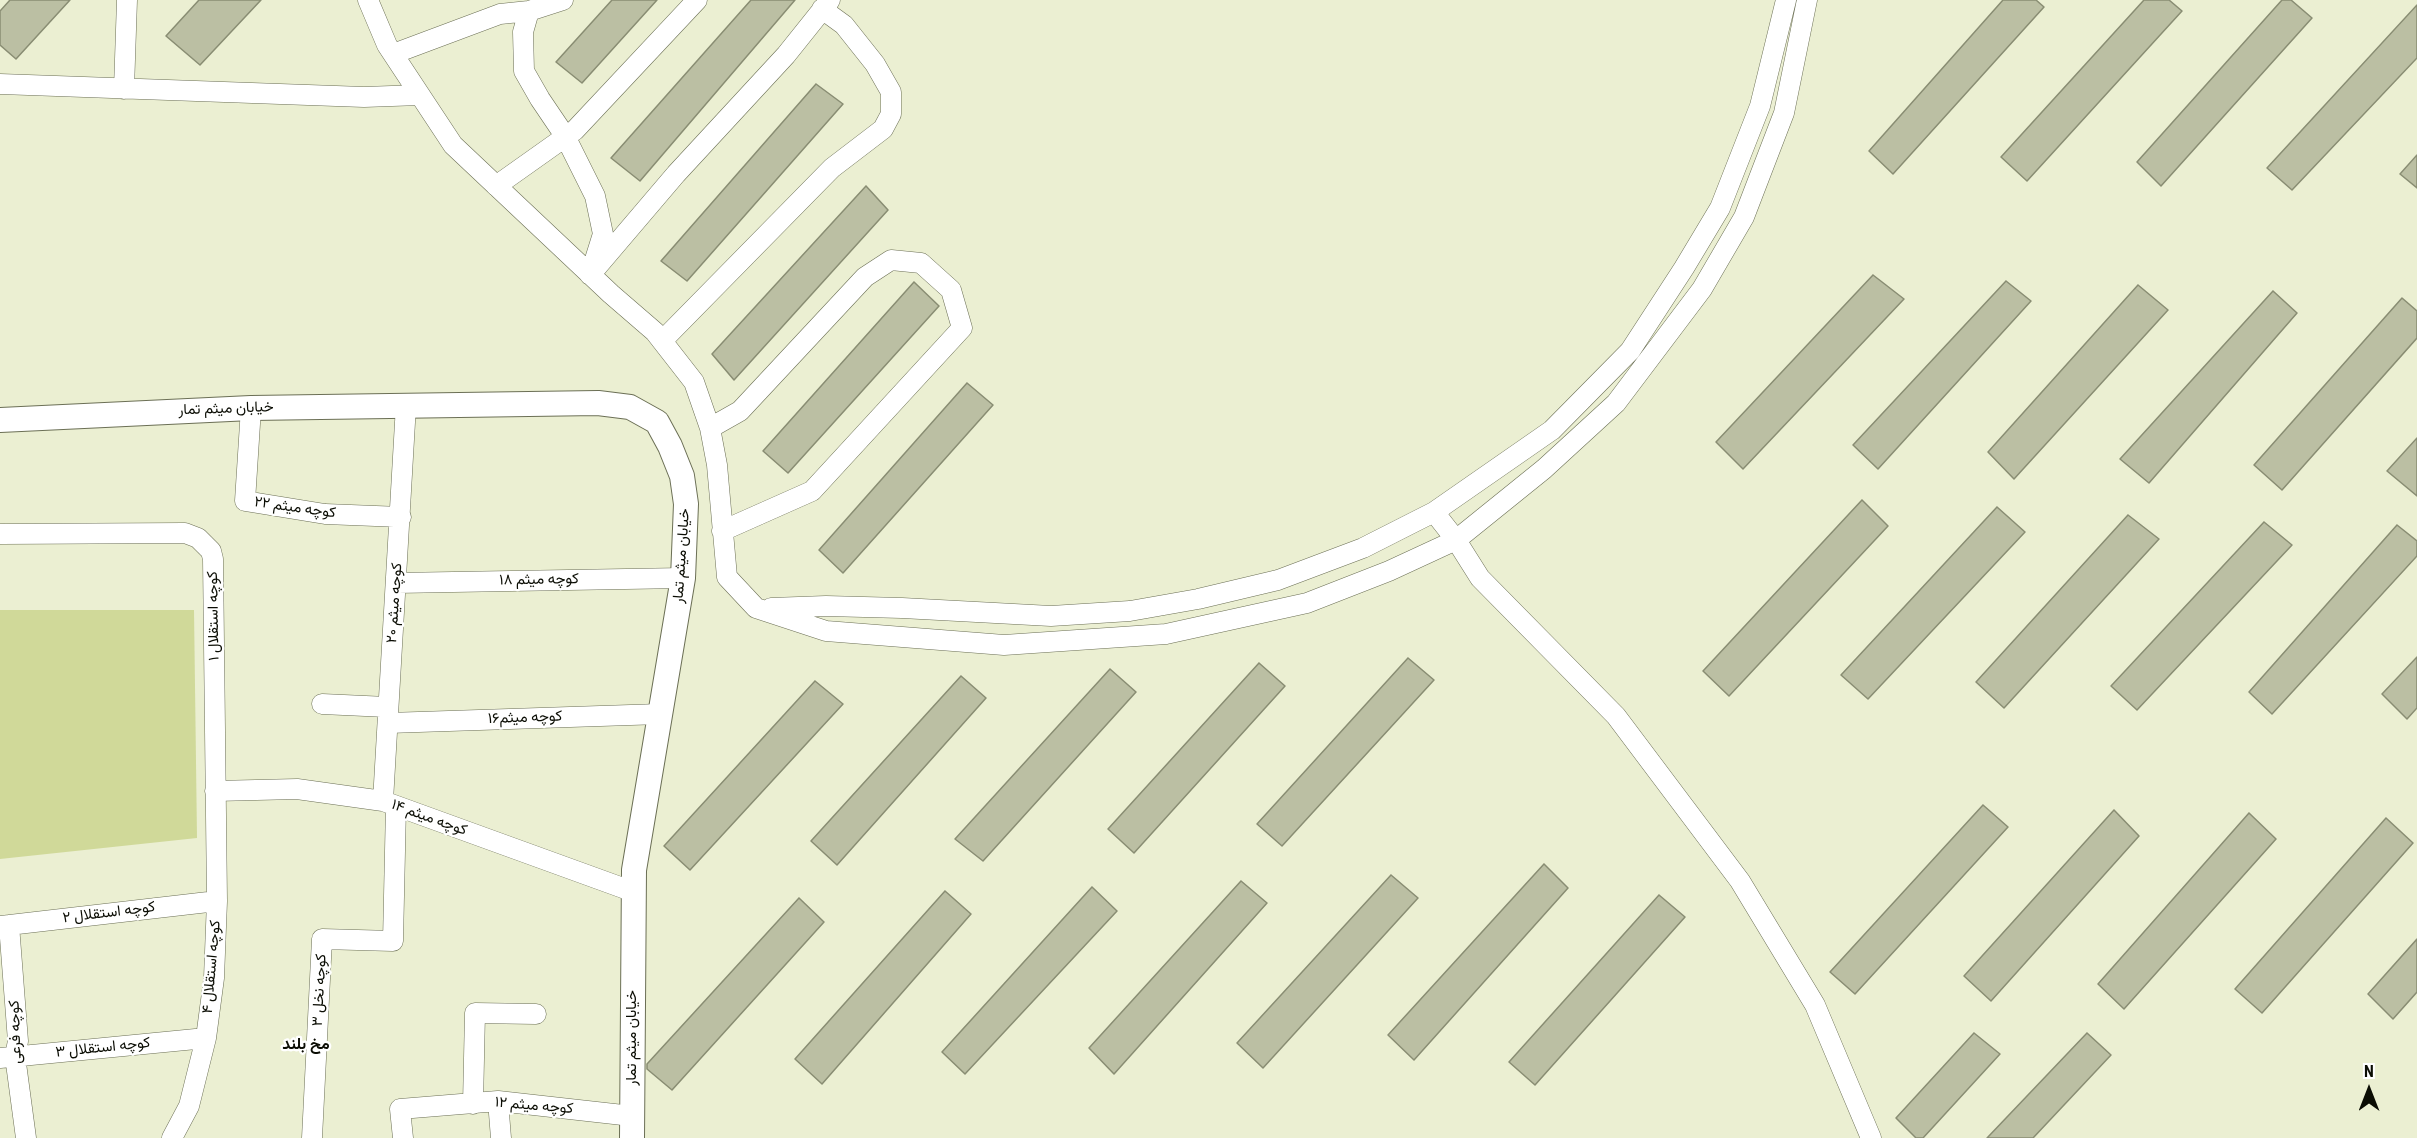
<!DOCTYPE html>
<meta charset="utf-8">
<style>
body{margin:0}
#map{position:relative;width:2417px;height:1138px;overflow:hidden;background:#ebefd2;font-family:"Roboto Condensed",sans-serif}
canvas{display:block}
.north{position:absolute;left:2339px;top:1060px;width:60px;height:60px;-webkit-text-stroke:4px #fff;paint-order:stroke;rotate:0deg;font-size:16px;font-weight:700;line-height:24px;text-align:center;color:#0b0d04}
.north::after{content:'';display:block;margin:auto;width:21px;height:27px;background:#0b0d04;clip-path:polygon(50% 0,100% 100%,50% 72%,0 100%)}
</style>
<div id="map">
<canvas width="2417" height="1138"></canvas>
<div class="north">N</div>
</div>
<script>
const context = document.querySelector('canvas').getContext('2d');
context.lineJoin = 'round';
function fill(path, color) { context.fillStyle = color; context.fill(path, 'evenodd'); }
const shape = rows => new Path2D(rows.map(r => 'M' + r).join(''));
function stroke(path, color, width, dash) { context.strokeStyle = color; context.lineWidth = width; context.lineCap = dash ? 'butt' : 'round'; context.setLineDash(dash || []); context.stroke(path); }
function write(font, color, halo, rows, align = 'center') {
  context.font = font + ' "Roboto Condensed",Vazirmatn,sans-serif'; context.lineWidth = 4.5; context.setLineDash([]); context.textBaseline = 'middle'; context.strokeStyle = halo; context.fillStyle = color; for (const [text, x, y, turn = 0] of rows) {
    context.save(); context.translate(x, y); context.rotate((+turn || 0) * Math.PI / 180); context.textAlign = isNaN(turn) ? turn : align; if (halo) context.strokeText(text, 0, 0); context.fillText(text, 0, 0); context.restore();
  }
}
fill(shape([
 [0,610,194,610,197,838,0,859]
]), '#d0d999');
const building = shape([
 [10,0,70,0,16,59,0,45,0,11,10,0],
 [199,0,261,0,200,65,166,36,199,0],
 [612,0,657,0,582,83,556,62,612,0],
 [751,0,795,0,640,181,611,158,751,0],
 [2003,0,2036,0,2044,7,1893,174,1869,151,2003,0],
 [2144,0,2169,0,2182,11,2027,181,2001,157,2144,0],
 [2282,0,2291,0,2312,18,2161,186,2137,162,2282,0],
 [2417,5,2417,58,2292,190,2267,168,2417,5],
 [816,84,843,104,687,281,661,261,816,84],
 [2417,155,2417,188,2400,174,2417,155],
 [866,186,888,210,734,380,712,354,866,186],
 [1873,275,1904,299,1743,469,1716,442,1873,275],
 [2006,281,2031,301,1878,469,1853,445,2006,281],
 [914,282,939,306,788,473,763,451,914,282],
 [2138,285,2168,310,2014,479,1988,452,2138,285],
 [2273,291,2297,313,2149,483,2120,459,2273,291],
 [2402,298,2417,311,2417,338,2282,490,2254,465,2402,298],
 [967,383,993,405,843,573,819,550,967,383],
 [2417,438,2417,496,2387,471,2417,438],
 [1862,500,1888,526,1729,696,1703,671,1862,500],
 [1997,507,2025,532,1868,699,1841,675,1997,507],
 [2128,515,2159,539,2004,708,1976,682,2128,515],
 [2264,522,2292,545,2137,710,2111,686,2264,522],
 [2397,525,2417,541,2417,556,2272,714,2249,692,2397,525],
 [2417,657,2417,708,2407,719,2382,694,2417,657],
 [1408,658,1434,680,1282,846,1257,824,1408,658],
 [1259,663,1285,686,1134,853,1108,829,1259,663],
 [1110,669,1136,692,983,861,955,839,1110,669],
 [961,676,986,698,837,865,811,841,961,676],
 [815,681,843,704,690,870,664,846,815,681],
 [1983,805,2008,827,1855,994,1830,972,1983,805],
 [2114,810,2139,836,1991,1001,1964,976,2114,810],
 [2249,813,2276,839,2124,1009,2098,984,2249,813],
 [2386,818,2413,843,2262,1013,2235,989,2386,818],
 [1544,864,1568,888,1414,1060,1388,1035,1544,864],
 [1391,875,1418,898,1263,1068,1237,1043,1391,875],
 [1241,881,1267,903,1114,1074,1089,1048,1241,881],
 [1092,887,1117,911,965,1074,942,1052,1092,887],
 [945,891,971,914,822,1084,795,1059,945,891],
 [1659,895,1685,917,1535,1085,1509,1062,1659,895],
 [799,898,824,922,672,1090,647,1069,647,1064,799,898],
 [2417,939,2417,992,2393,1019,2368,994,2417,939],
 [1974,1033,2000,1054,1923,1138,1916,1138,1896,1118,1974,1033],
 [2087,1033,2111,1055,2033,1138,1987,1138,2087,1033]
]);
fill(building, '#bbbfa3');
stroke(building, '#898d73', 1.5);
const minor = shape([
 [368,0,387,45,453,145,611,294,655,332,694,382,710,428,717,465,727,577,756,608,826,631,1004,645,1166,634,1307,603,1389,571,1456,540,1544,469,1616,403,1702,289,1744,217,1784,113,1807,0],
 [529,11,523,32,524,71,540,99,565,136,595,196,603,234,593,266],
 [393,54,500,14,529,11,563,0],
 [0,84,364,97,420,95],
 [124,89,127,0],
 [496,186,575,130,697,0],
 [590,275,676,174,786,55,830,0],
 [662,341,832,168,883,129,891,114,891,92,875,64,844,25,822,9],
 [251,408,245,501,325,514,401,517],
 [710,428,740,411,865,277,891,260,921,263,951,290,962,328,812,491,722,531],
 [1434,512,1456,540,1480,578,1616,716,1740,881,1815,1005,1871,1138],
 [0,534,185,533,198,538,211,551,213,559,217,901,214,978,206,1038,189,1106,172,1138],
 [396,583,683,578],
 [771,608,826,606,902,608,1051,616,1130,611,1198,599,1278,580,1363,548,1434,512,1552,430,1630,351,1684,268,1720,208,1760,106,1786,0],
 [322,704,387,707],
 [388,723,661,714],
 [215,791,297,789,383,801,634,892],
 [383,801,406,405],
 [9,925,18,1041,15,1056,26,1138],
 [0,926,217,901],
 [0,1058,206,1038],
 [498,1101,501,1138],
 [473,1104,475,1013,536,1014],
 [312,1138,322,939,393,941,396,806],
 [403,1138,400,1109,498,1101,632,1116]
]);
const tertiary = shape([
 [0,420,251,408,598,403,630,407,657,422,670,446,682,476,686,504,683,578,634,870,632,1138]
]);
stroke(minor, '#6b6f55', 21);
stroke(tertiary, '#6b6f55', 26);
stroke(minor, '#fff', 20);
stroke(tertiary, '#fff', 24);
write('15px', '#0b0d04', '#fff', [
 ["خیابان میثم تمار",226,409,-2],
 ["کوچه میثم ۲۲",295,508,8],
 ["خیابان میثم تمار",682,556,-86],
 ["کوچه میثم ۱۸",539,580,-1],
 ["کوچه میثم ۲۰",395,603,-86],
 ["کوچه استقلال ۱",214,616,-91],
 ["کوچه میثم۱۶",525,718,-2],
 ["کوچه میثم ۱۴",429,818,20],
 ["کوچه استقلال ۲",109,913,-7],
 ["کوچه استقلال ۴",212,967,-85],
 ["کوچه نخل ۳",320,990,-87],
 ["کوچه فرعی",16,1032,-92],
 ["خیابان میثم تمار",632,1038,-90],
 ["کوچه استقلال ۳",103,1048,-6],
 ["کوچه میثم ۱۲",534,1106,5]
]);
write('bold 16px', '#0b0d04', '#fff', [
 ["مخ بلند",306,1045]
]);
</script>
